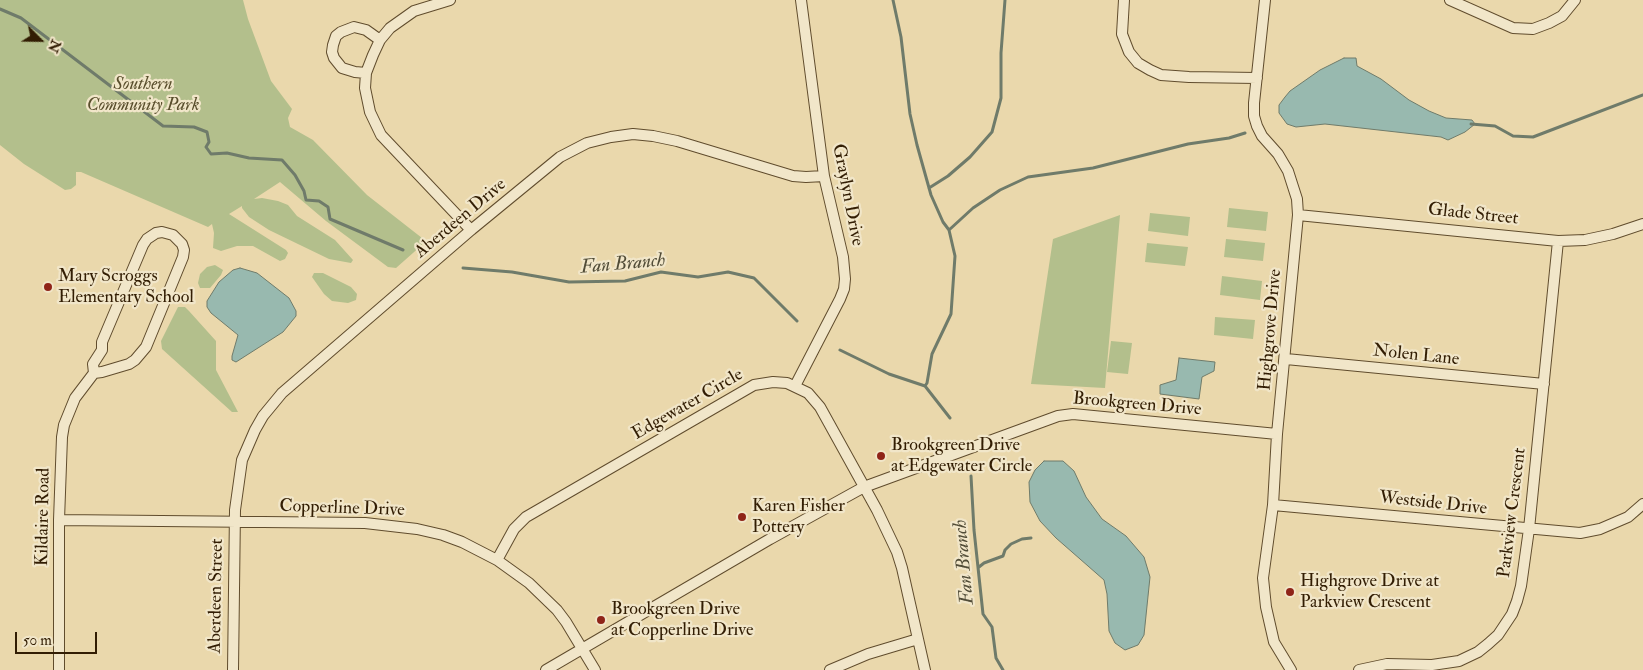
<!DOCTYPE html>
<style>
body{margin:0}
#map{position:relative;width:1643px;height:670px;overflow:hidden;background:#ead8ac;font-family:"IM FELL Double Pica",serif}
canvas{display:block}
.north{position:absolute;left:15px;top:15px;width:50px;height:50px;-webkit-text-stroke:4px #f1e6c9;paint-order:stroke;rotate:113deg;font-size:14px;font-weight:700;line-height:20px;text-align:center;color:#321d03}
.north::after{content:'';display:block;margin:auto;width:18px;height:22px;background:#321d03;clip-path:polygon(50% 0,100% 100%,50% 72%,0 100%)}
.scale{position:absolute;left:15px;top:632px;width:82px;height:22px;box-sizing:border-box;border:2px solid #321d03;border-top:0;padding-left:6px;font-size:15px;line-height:18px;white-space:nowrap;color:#321d03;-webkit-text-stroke:4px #f1e6c9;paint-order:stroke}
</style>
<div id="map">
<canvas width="1643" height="670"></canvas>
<div class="north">N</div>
<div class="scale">50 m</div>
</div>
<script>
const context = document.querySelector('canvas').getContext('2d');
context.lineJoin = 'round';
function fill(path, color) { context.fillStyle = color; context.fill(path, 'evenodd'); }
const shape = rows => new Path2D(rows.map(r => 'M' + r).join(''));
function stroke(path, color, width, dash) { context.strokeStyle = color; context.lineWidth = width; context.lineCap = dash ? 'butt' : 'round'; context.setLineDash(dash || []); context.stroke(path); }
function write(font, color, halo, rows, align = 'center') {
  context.font = font + ' "IM FELL Double Pica",serif'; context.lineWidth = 4.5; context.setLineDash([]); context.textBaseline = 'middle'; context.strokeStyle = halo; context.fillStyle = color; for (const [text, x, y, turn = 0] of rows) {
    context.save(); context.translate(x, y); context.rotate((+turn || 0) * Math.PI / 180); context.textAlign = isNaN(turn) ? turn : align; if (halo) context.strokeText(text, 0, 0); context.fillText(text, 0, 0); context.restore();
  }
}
fill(shape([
 [0,0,243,0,248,19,271,81,292,109,288,118,290,127,313,140,367,195,422,238,422,245,396,268,388,267,326,221,280,182,254,199,262,198,278,201,288,205,297,216,335,240,353,260,351,263,329,259,269,230,249,217,242,208,242,206,229,214,286,250,288,253,285,259,280,261,253,246,237,246,221,251,213,248,214,233,212,224,208,227,81,172,76,172,76,185,71,189,65,190,24,164,0,145],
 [1229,208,1268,212,1266,231,1227,227],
 [1150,213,1190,217,1188,236,1148,231],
 [1120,215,1105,388,1031,384,1053,239],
 [1226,239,1265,243,1263,261,1224,257],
 [1147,243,1188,247,1185,266,1145,262],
 [215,265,223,270,221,275,210,288,200,288,198,283,200,274,207,267],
 [314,273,323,273,351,287,357,294,356,300,348,303,332,301,324,294,312,277],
 [1222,276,1262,281,1260,300,1220,295],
 [178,307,185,307,189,311,216,341,216,370,238,412,232,412,162,349,161,341],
 [1215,317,1255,320,1253,339,1214,335],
 [1111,341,1132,343,1128,374,1107,372]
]), '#b3bf8c');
const water = shape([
 [1344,58,1356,58,1357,66,1381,79,1409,100,1429,111,1446,118,1472,120,1475,124,1465,132,1448,140,1441,137,1325,124,1296,127,1287,124,1279,113,1279,105,1285,97,1290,91,1320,70,1344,58],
 [240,268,257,273,289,298,296,311,296,316,283,332,236,362,232,360,232,356,238,335,211,313,207,307,207,301,219,282,233,270,240,268],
 [1179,358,1215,362,1214,371,1202,377,1199,399,1160,394,1160,385,1176,380,1179,358],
 [1044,461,1063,461,1074,471,1086,497,1102,519,1126,536,1144,557,1150,577,1144,635,1138,645,1125,650,1115,643,1109,631,1107,594,1104,580,1056,538,1040,521,1030,502,1029,482,1035,470,1044,461]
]);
fill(water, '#98b9af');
stroke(water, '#6f7b6a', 1);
stroke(shape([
 [893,0,901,37,910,114,917,145,931,195,943,222,949,230,955,256,951,314,932,354,927,383,925,386],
 [0,9,21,18,163,126,194,127,207,132,209,142,206,147,211,154,227,153,249,158,282,160,295,175,304,191,306,200,319,201,328,207,330,219,403,250],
 [1471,124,1495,126,1513,136,1533,137,1643,95],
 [929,188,948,176,970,157,992,132,1001,98,1001,53,1005,0],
 [949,230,973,208,1000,190,1028,177,1093,168,1188,144,1229,138,1245,133],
 [463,268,512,272,569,282,625,281,661,272,698,277,728,272,754,278,797,321],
 [840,350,889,374,925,386,950,418],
 [971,476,974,530,983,614,992,627,996,658,1003,670],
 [979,567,984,563,1003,556,1005,550,1011,544,1022,539,1031,538]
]), '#6f7b6a', 3);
const street = shape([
 [450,0,414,11,390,28,380,40,373,55,366,73,365,88,370,112,381,135,471,230],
 [1124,0,1122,34,1129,52,1138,63,1150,70,1161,75,1189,77,1257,78],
 [1265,0,1254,103,1254,116,1257,126,1262,136,1278,154,1288,171,1297,199,1298,215,1277,434,1273,505,1263,578,1266,607,1274,642,1291,670],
 [1450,0,1513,28,1533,29,1549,23,1562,16,1575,0],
 [366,73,355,72,342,68,334,58,332,52,333,45,336,36,341,32,354,27,366,30,380,40],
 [1298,215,1558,241,1585,240,1613,234,1643,224],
 [1286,359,1544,384],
 [795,386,840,299,844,289,845,279,843,257,824,176,801,0],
 [1273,505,1580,533,1600,529,1628,517,1643,504],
 [59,520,365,523,417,529,443,535,462,542,497,560,529,583,557,610,566,622,595,670],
 [497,560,514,529,526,517,754,385,773,382,787,383,808,393,820,407,877,510,897,552,902,568,925,670],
 [59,670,59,520,62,437,64,425,75,398,94,373,93,364,102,350,102,342,143,245,147,239,156,233,162,232,173,235,182,244,184,250,183,257,146,347,135,360,129,364,102,372,94,373],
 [233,670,235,510,242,460,255,430,263,416,282,393,471,230,560,157,587,143,611,137,633,134,653,136,677,141,793,176,806,177,824,176],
 [546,670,770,539,864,487,1058,416,1073,414,1277,434],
 [830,670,868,654,918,639],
 [1359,670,1387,664,1432,665,1459,661,1478,652,1488,644,1498,635,1512,614,1517,601,1521,586,1529,529,1558,241]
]);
stroke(street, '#604c2d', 12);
stroke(street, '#f1e6c9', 10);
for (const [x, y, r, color] of [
 [48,287,5,"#8f2418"],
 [881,456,5,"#8f2418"],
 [742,517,5,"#8f2418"],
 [1290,592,5,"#8f2418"],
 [601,620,5,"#8f2418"]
]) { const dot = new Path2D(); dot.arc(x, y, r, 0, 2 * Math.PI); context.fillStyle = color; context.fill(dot); stroke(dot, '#f1e6c9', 2); }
write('italic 18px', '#594e2c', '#f1e6c9', [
 ["Southern",143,85],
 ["Community Park",143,106]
]);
write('18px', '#321d03', '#f1e6c9', [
 ["Graylyn Drive",847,195,79],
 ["Glade Street",1473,215,6],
 ["Aberdeen Drive",461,219,-40],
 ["Highgrove Drive",1271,330,-85],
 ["Nolen Lane",1416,356,6],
 ["Edgewater Circle",688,405,-30],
 ["Brookgreen Drive",1137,405,5],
 ["Westside Drive",1433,504,6],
 ["Copperline Drive",342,509,2],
 ["Parkview Crescent",1513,513,-83],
 ["Kildaire Road",44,517,-89],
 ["Aberdeen Street",217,596,-89]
]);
write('18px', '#321d03', '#f1e6c9', [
 ["Mary Scroggs",58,277],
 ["Elementary School",58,298],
 ["Brookgreen Drive",891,446],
 ["at Edgewater Circle",891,467],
 ["Karen Fisher",752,507],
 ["Pottery",752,528],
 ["Highgrove Drive at",1300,582],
 ["Parkview Crescent",1300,603],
 ["Brookgreen Drive",611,610],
 ["at Copperline Drive",611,631]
], 'left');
write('italic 19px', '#514c37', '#f1e6c9', [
 ["Fan Branch",623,265,-5],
 ["Fan Branch",965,562,-95]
]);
</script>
